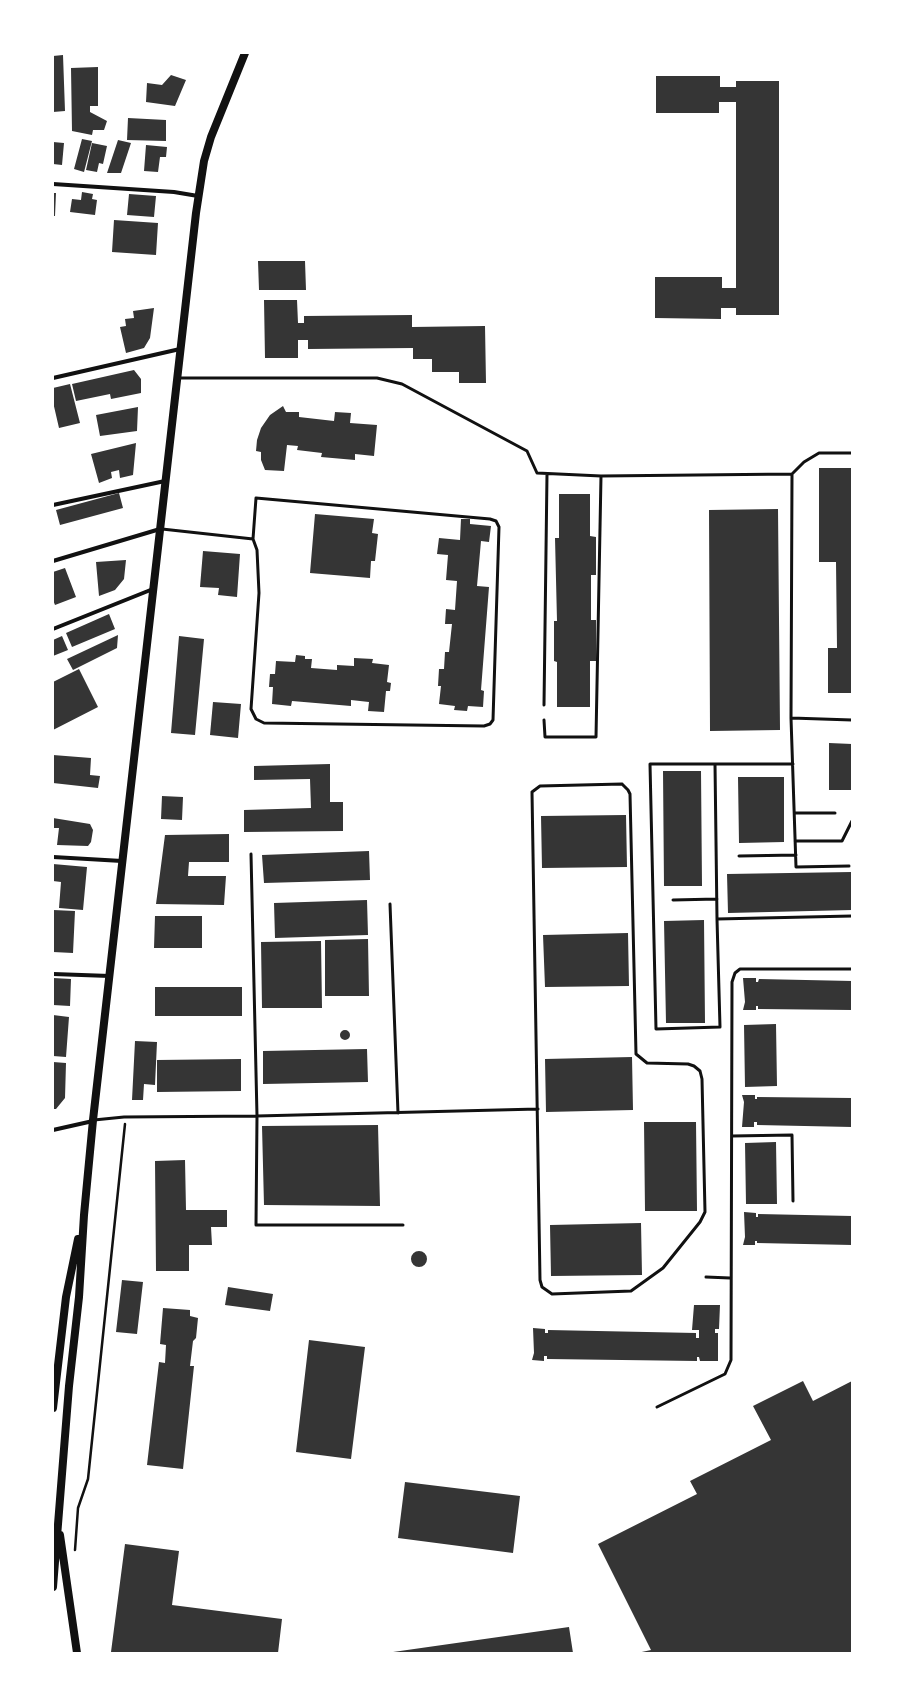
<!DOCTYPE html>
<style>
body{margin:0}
#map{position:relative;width:905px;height:1706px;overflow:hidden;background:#fff;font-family:Commissioner,sans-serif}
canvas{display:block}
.frame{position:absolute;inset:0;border:54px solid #fff;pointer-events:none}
</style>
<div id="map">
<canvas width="905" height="1706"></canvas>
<div class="frame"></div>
</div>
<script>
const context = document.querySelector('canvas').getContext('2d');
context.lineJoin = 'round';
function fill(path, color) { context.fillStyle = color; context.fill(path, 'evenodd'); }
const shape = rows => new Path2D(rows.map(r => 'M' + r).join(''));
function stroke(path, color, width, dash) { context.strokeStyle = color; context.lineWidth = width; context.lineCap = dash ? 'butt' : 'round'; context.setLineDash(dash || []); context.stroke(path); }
fill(shape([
 [63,55,65,111,53,112,53,56],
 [98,67,98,106,90,106,90,112,107,121,104,130,93,130,92,135,72,131,71,68],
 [171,75,186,80,175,106,146,102,147,83,162,85],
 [656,76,720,76,720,87,736,87,736,81,779,81,779,315,736,315,736,308,721,308,721,319,655,318,655,277,722,277,722,288,736,288,736,102,719,102,719,113,656,113],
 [128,118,166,120,166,141,127,140],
 [82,139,92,141,84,172,74,169],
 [118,140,131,143,121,173,107,173],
 [53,142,64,143,62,165,53,164],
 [92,143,107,146,103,164,99,163,97,172,86,170],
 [146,145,167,147,166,157,160,157,158,172,144,171],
 [82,192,93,194,92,199,97,200,95,215,70,212,72,199,81,200],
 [53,193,56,193,55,216,53,216],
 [129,194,156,196,154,217,127,215],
 [114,220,158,223,156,255,112,252],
 [258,261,305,261,306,290,259,290],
 [264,300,297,300,298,323,304,323,304,316,412,315,412,327,485,326,486,383,459,383,459,372,432,372,432,359,413,359,413,348,308,349,308,340,298,340,298,358,265,358],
 [154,308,150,338,144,348,126,353,120,327,126,326,125,319,134,318,133,311],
 [134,370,141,379,141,393,111,399,110,394,76,401,72,384],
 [70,384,80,423,59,428,53,402,53,388],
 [283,406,286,412,299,412,299,417,334,421,335,412,351,413,350,423,377,425,374,456,355,454,355,460,321,457,322,453,297,450,298,446,287,445,284,471,265,470,261,460,261,452,256,451,257,440,261,428,270,415],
 [138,407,137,431,100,436,96,415],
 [136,443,133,475,120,478,119,470,111,472,112,478,99,483,91,454],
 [819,468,852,468,852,693,828,693,828,648,837,648,836,562,819,562],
 [119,493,123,508,60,525,56,510],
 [559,494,590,494,590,536,596,537,596,575,591,575,591,620,596,620,596,661,590,661,590,707,557,707,557,662,554,661,554,621,557,621,555,538,559,538],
 [778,509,780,730,710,731,709,510],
 [315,514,374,519,372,533,378,534,375,561,371,561,370,578,310,573],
 [461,519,470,519,470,524,491,526,489,542,481,541,477,586,489,587,481,690,484,691,483,707,468,706,467,711,454,710,455,706,439,704,441,686,438,686,439,669,444,669,445,652,449,652,452,624,445,624,446,609,455,610,457,581,446,580,448,555,437,554,439,538,460,540],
 [203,551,240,554,237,597,218,595,219,588,200,587],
 [126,560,124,579,115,590,99,596,96,562],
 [65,568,76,597,55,605,53,600,53,572],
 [109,614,115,629,72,647,66,633],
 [118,635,117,648,73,670,67,659],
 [62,636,68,650,53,656,53,640],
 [179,636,204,639,195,735,171,733],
 [296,655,305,656,305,659,312,659,311,668,337,670,337,665,354,666,354,658,373,659,372,663,389,665,387,682,391,683,390,691,386,691,384,712,368,711,369,702,351,700,351,706,292,701,291,706,272,704,273,687,269,687,270,674,275,674,276,661,295,662],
 [79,669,98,707,53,730,53,682],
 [213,702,241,704,238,738,210,735],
 [829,743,852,744,852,790,829,790],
 [53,755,91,758,90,775,100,776,98,788,53,783],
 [330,764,330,802,343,802,343,831,244,832,244,810,311,808,310,779,254,780,254,766],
 [663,771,701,771,702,886,664,886],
 [738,777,784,777,784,842,739,843],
 [162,796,183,797,182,820,161,819],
 [626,815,627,867,542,868,541,816],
 [53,818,90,824,93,830,91,842,88,846,57,845,59,828,53,828],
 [229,834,229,862,189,862,188,876,226,876,224,905,156,904,165,835],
 [369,851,370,880,264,883,262,855],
 [53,864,87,867,83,910,59,908,61,882,53,881],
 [852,872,852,910,728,913,727,874],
 [367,900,368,935,275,938,274,903],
 [53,910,75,911,73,953,53,952],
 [155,916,202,916,202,948,154,948],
 [704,920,705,1023,666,1023,664,921],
 [628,933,629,986,545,987,543,935],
 [368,939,369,996,325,996,325,940],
 [321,941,322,1008,262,1008,261,942],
 [53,978,71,979,70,1006,53,1005],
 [743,978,756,978,756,982,758,982,759,979,852,981,852,1010,758,1009,758,1006,756,1006,756,1010,743,1010,745,1002],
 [155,987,242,987,242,1016,155,1016],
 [53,1015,69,1017,66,1057,53,1056],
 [776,1024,777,1086,745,1087,744,1025],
 '340 1035a5 5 0 1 1 10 0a5 5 0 1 1-10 0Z',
 [135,1041,157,1042,155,1085,144,1084,143,1100,132,1100],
 [367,1049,368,1082,263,1084,263,1051],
 [632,1057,633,1110,546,1112,545,1059],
 [241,1059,241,1091,157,1092,157,1060],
 [53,1062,66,1063,65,1098,56,1109,53,1109],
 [742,1095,755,1095,755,1099,757,1099,757,1097,852,1098,852,1127,757,1125,757,1122,754,1122,754,1127,742,1127,744,1102],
 [644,1122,696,1122,697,1211,645,1211],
 [378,1125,380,1206,264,1205,262,1126],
 [776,1142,777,1204,746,1204,745,1143],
 [185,1160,186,1210,227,1210,227,1227,211,1227,212,1245,189,1245,189,1271,156,1271,155,1161],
 [744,1212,756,1213,756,1217,758,1217,758,1214,852,1216,852,1245,757,1243,757,1241,755,1241,755,1245,743,1245,745,1237],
 [641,1223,642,1275,551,1276,550,1225],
 '411 1259a8 8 0 1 1 16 0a8 8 0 1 1-16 0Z',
 [122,1280,143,1282,137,1334,116,1332],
 [228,1287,273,1294,270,1311,225,1305],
 [694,1305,720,1305,719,1329,715,1329,715,1333,718,1333,718,1361,700,1361,699,1357,697,1357,697,1361,547,1359,547,1356,544,1356,544,1361,532,1360,534,1353,533,1328,545,1329,545,1333,548,1333,548,1330,696,1333,696,1338,699,1338,699,1330,692,1330],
 [163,1308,190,1310,190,1316,198,1318,196,1338,193,1341,190,1366,194,1366,183,1469,147,1465,159,1362,165,1363,166,1345,160,1344],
 [309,1340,365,1347,351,1459,296,1452],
 [803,1381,813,1401,852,1381,852,1653,637,1653,651,1650,598,1544,697,1494,690,1481,771,1440,753,1406],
 [405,1482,520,1496,513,1553,398,1538],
 [125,1544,179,1551,172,1605,282,1619,278,1653,111,1652],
 [569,1627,573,1653,393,1653,393,1652]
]), '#353535');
stroke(shape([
 [75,1550,78,1508,88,1479,125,1124]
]), '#111', 2.5);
stroke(shape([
 [178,378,377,378,402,384,527,451,537,473,601,476,792,474,804,462,819,453,852,453],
 [792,474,791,718,796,867,849,866],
 [256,498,490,519,496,521,499,527,493,720,490,724,484,726,264,723,256,719,251,709,259,593,257,550,253,539,256,498],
 [162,529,253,539],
 [544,705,547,474],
 [791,718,852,720],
 [544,720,545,737,596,737,601,476],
 [715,764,717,919],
 [793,764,650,764,656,1029,720,1027,717,919,852,916],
 [622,784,628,790,630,794,636,1054,647,1063,688,1064,694,1066,700,1071,702,1079,705,1212,700,1222,663,1268,631,1291,552,1294,542,1287,540,1280,532,792,540,786,622,784],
 [795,813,835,813],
 [795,841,842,841,852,821],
 [251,854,257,1116,256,1225,403,1225],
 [739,856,796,855],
 [673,900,717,899],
 [390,904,398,1113],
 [94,1120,124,1117,257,1116,538,1109],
 [732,1136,792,1135,793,1201],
 [706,1277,730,1278],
 [657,1407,725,1374,731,1360,732,982,735,973,740,969,852,969]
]), '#111', 3);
stroke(shape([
 [53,184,174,192,198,196],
 [53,378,180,349],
 [53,505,165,481],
 [53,561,160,529],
 [53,629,153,589],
 [53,857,122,861],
 [53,974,110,976],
 [53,1130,93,1121]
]), '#111', 4);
stroke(shape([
 [53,1408,66,1297,78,1239],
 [60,1535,77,1653],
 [53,1587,69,1386,79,1297,84,1215,93,1120,196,213,204,161,211,137,245,53]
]), '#111', 8);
</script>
